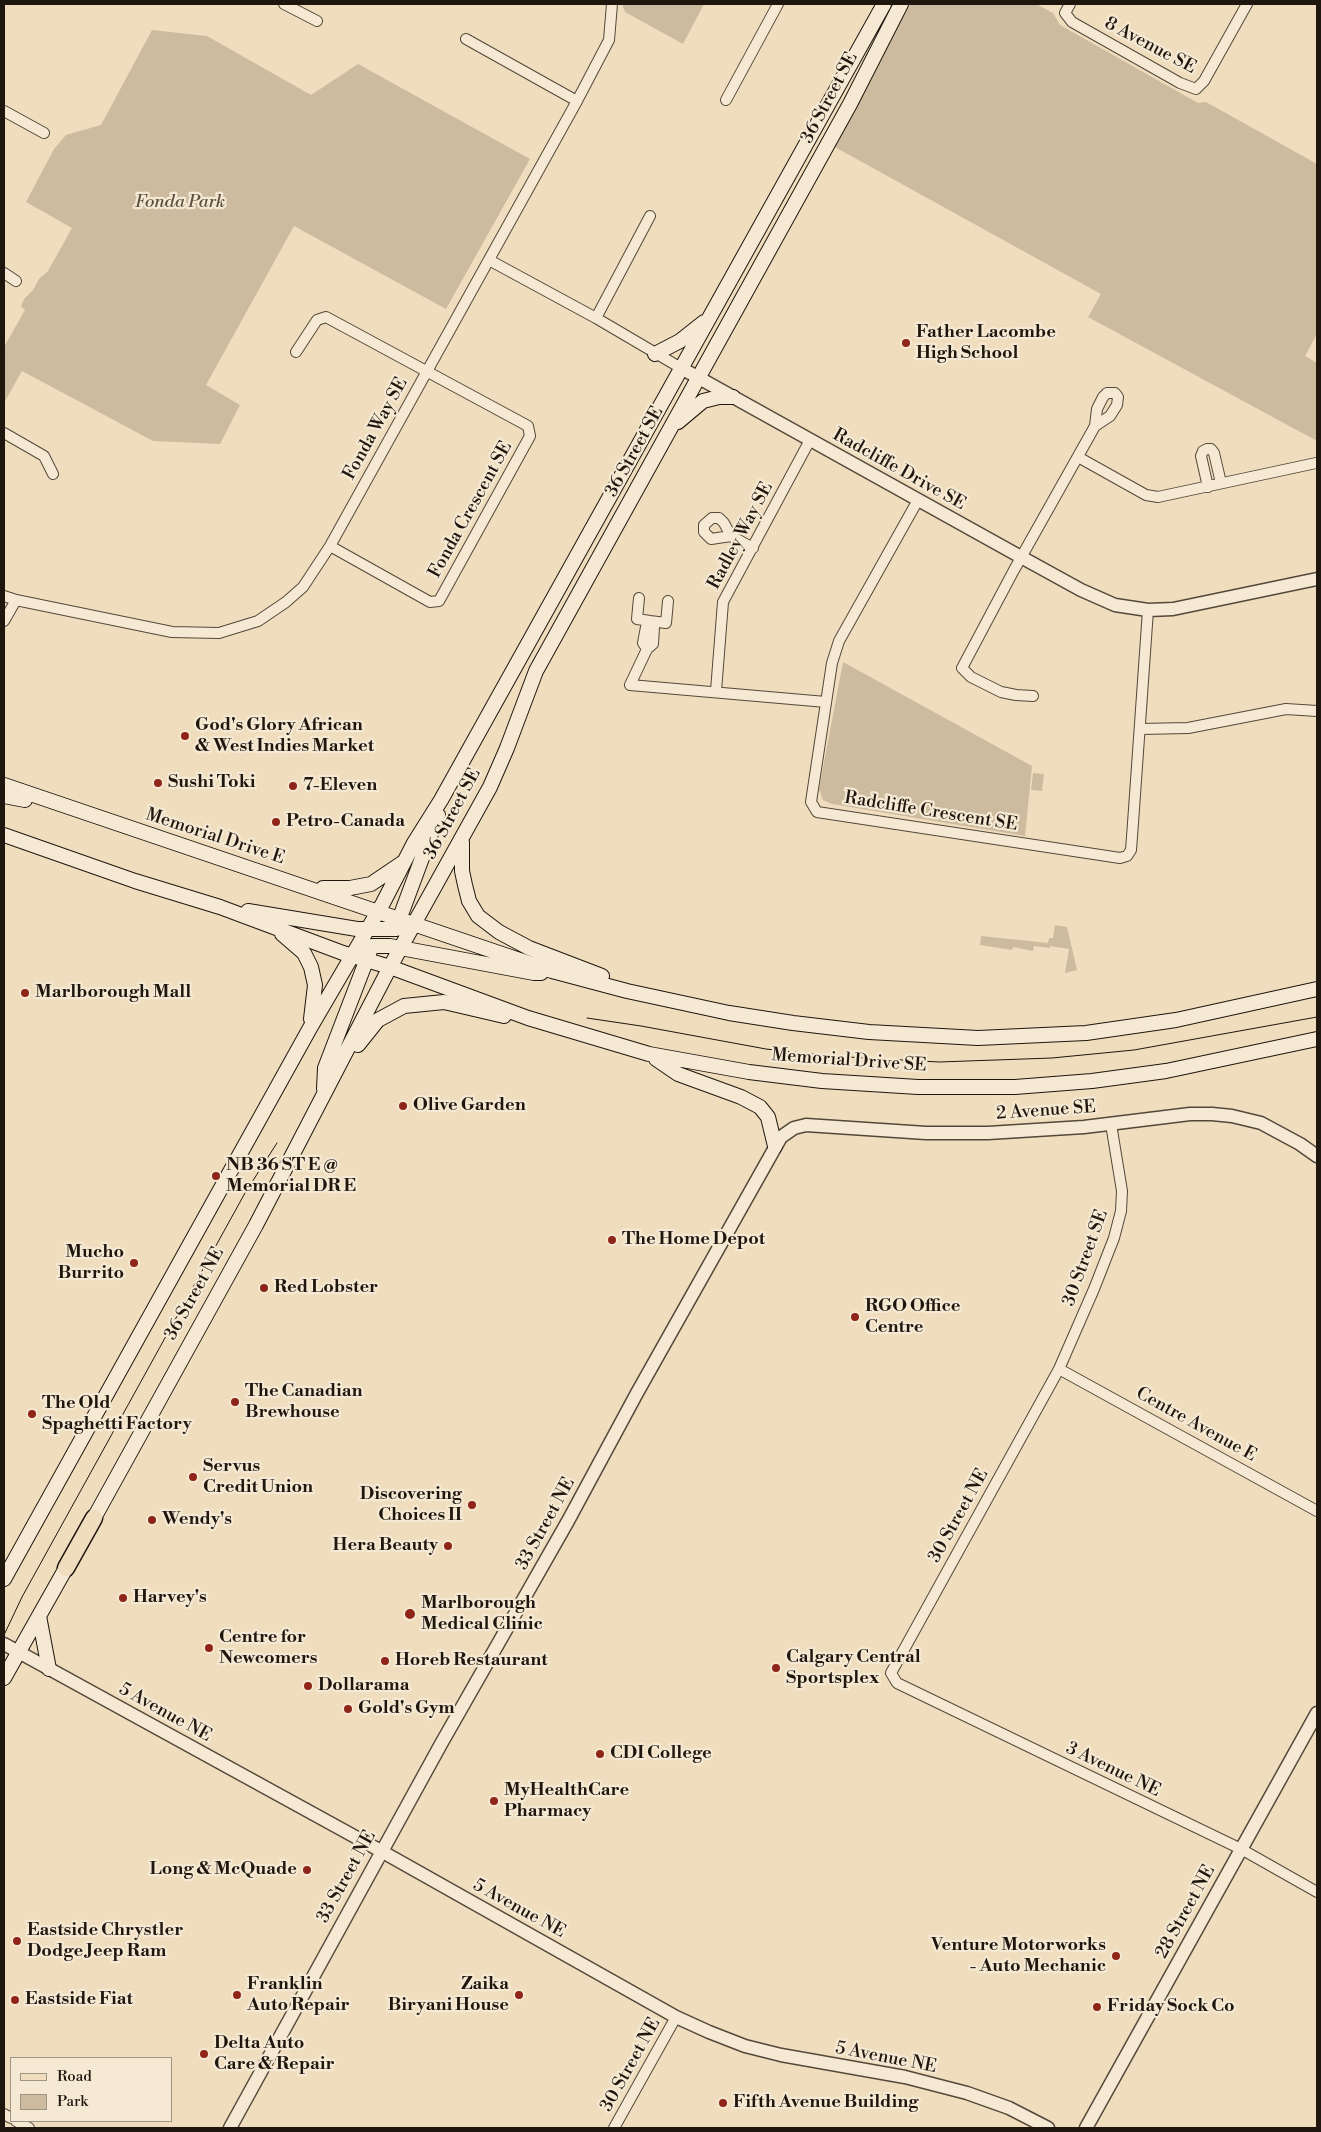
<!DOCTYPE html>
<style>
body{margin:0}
#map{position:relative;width:1321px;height:2132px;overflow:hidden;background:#f0ddbd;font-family:"Libre Bodoni",serif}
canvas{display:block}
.frame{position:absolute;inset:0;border:5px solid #1f160e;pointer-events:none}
.legend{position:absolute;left:10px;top:2057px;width:162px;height:65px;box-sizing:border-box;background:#f5e9d4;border:1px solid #9f9585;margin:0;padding:6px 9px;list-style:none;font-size:15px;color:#1f160e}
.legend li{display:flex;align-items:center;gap:10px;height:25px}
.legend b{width:25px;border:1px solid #9f9585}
</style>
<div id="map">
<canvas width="1321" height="2132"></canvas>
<div class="frame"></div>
<ul class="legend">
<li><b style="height:6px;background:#f0ddbd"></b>Road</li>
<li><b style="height:14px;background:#ccbb9f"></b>Park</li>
</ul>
</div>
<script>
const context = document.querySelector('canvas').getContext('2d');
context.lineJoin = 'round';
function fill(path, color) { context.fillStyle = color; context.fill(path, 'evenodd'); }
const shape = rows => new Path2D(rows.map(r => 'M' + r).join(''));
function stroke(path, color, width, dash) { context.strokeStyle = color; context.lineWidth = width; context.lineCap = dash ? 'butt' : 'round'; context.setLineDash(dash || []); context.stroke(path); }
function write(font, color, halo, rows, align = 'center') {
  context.font = font + ' "Libre Bodoni",serif'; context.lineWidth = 4.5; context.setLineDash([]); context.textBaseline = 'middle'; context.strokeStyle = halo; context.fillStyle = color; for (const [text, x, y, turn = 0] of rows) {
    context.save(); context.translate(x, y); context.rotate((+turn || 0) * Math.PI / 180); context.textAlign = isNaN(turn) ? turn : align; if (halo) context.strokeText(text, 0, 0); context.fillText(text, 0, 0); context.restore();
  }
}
fill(shape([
 [622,4,704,4,683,44,625,12],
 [910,4,1036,4,1053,13,1060,25,1198,103,1206,102,1317,164,1317,334,1305,356,1317,363,1317,441,1088,317,1101,294,833,146],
 [152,30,207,36,311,95,358,64,530,159,446,309,294,226,206,385,240,405,220,444,153,441,22,371,4,403,4,347,25,310,21,306,24,299,33,290,39,279,48,271,72,228,26,202,54,149,66,135,101,125],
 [843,662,1032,766,1025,836,832,804,823,800,819,789],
 [1033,773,1044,774,1042,791,1031,790],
 [1055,925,1067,927,1077,970,1065,973,1069,949,1050,946,1050,948,1034,946,1033,951,1013,947,1012,950,980,945,981,936,1048,943,1049,938,1053,938]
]), '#ccbb9f');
const minor = shape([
 [284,4,317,21],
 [1070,4,1065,13,1072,22,1180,83,1196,89,1204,81,1247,4],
 [466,39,577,101],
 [726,100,778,4],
 [4,111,44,133],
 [489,260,596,318,681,368],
 [4,273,16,281],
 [596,318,650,216],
 [296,352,317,320,326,317,528,426,530,436,439,601,430,602,330,546],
 [4,433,44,456,53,474],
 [1078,457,1146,495,1158,497,1316,463],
 [1208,487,1201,456,1203,451,1207,449,1211,449,1214,453,1221,483],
 [918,500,839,641,832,663,811,802,817,812,1120,858,1127,856,1131,850,1133,823,1148,610],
 [731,536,711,539,704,532,704,525,712,518,719,518,724,523,731,536,753,548],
 [4,596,16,600,172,632,219,633,258,621,286,602,303,587,330,546,577,101,609,40,612,4],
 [639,598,637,619,650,621,666,623,668,601],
 [4,621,16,600],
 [649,624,654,628,653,644,647,649,630,685,826,702],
 [647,649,643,643,646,627,650,621],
 [716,691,723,602,810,440],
 [1033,696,1016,695,1001,692,971,677,962,668,1014,570,1095,426,1097,409,1103,397,1107,393,1115,393,1118,397,1117,405,1110,416,1095,426],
 [1140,729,1188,728,1286,709,1317,711],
 [1111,1124,1122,1191,1121,1211,1114,1238,1094,1289,1059,1369,891,1673,897,1683,1241,1849,1317,1892],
 [1059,1369,1317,1511],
 [4,2114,11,2118],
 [16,2121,29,2128],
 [614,2128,676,2017]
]);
const tertiary = shape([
 [681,368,1021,557,1081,590,1115,605,1148,610,1173,609,1317,579],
 [4,1644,381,1851,676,2017,709,2032,745,2046,781,2055,905,2077,967,2093,1009,2108,1048,2128],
 [230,2128,441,1744,568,1521,637,1393,781,1137,794,1128,806,1125,926,1133,988,1133,1084,1127,1190,1114,1212,1114,1232,1116,1261,1123,1300,1144,1317,1156],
 [1086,2128,1317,1713]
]);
const secondary = shape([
 [655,354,680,341,704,322],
 [678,422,703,401,719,397,733,397],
 [4,785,552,971,627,991,729,1013,793,1023,869,1032,978,1038,1086,1033,1176,1020,1317,989],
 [4,796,25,800],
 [4,835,135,881,220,907,343,953,390,967,528,1018,649,1054,749,1072,822,1081,918,1087,1015,1087,1092,1081,1166,1071,1317,1039],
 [462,842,462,871,465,885,469,901,478,916,499,932,529,948,602,976],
 [323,888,350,888,371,884,402,863],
 [248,911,357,929,396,929,414,925],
 [396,928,438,815],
 [282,934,304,953,311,967,315,985,311,1019],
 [351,956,372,946,390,946,534,973,541,973],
 [358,1045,378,1020,404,1006,444,1002,504,1016],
 [656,1059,678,1074,741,1097,760,1107,768,1117,775,1146],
 [324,1089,325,1068,370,951],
 [94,1518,256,1225,390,967,490,787,507,748,536,671,850,104,901,4],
 [4,1579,310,1028,383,903,414,843,441,800,884,4],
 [39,1616,49,1669],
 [4,1678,66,1568]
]);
const primary = shape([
 [66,1568,94,1518]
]);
stroke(minor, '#53483a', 12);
stroke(tertiary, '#53483a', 15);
stroke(secondary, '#1f160e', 16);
stroke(primary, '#1f160e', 19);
stroke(minor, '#f5e9d4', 10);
stroke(tertiary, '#f5e9d4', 12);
stroke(secondary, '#f5e9d4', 14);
stroke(primary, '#f0ddbd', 16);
stroke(shape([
 [587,1018,641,1026,766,1049,830,1056,939,1062,1052,1058,1134,1050,1317,1017],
 [4,1635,22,1597,245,1193,277,1143]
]), '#1f160e', 1);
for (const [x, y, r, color] of [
 [906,343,5,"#8f2418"],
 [185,736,5,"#8f2418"],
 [158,783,5,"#8f2418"],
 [293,786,5,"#8f2418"],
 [276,822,5,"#8f2418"],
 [25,993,5,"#8f2418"],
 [403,1106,5,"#8f2418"],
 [216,1176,5,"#8f2418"],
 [612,1240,5,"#8f2418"],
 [134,1263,5,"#8f2418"],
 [264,1288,5,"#8f2418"],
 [855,1317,5,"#8f2418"],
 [235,1402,5,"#8f2418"],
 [32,1414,5,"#8f2418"],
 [193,1477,5,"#8f2418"],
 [472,1505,5,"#8f2418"],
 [152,1520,5,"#8f2418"],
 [448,1546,5,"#8f2418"],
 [123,1598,5,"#8f2418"],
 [410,1614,6,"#8f2418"],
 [209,1648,5,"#8f2418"],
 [385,1661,5,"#8f2418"],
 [776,1668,5,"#8f2418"],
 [308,1686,5,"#8f2418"],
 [348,1709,5,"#8f2418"],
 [600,1754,5,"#8f2418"],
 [494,1801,5,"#8f2418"],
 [307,1870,5,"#8f2418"],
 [17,1941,5,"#8f2418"],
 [1116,1956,5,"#8f2418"],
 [237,1995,5,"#8f2418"],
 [519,1995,5,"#8f2418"],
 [15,2000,5,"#8f2418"],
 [1097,2007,5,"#8f2418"],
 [204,2054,5,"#8f2418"],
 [723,2103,5,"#8f2418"]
]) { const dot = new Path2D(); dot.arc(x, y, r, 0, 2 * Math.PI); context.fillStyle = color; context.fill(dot); stroke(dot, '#f5e9d4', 2); }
write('18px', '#1f160e', '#f5e9d4', [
 ["8 Avenue SE",1150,46,28],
 ["36 Street SE",830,98,-62],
 ["Fonda Way SE",376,429,-61],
 ["36 Street SE",635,452,-61],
 ["Radcliffe Drive SE",899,470,29],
 ["Fonda Crescent SE",471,510,-61],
 ["Radley Way SE",741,536,-62],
 ["Radcliffe Crescent SE",931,812,9],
 ["36 Street SE",453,814,-62],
 ["Memorial Drive E",215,837,18],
 ["Memorial Drive SE",849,1061,4],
 ["2 Avenue SE",1046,1111,-4],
 ["30 Street SE",1086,1258,-70],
 ["36 Street NE",195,1294,-61],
 ["Centre Avenue E",1196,1425,29],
 ["30 Street NE",959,1516,-61],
 ["33 Street NE",546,1524,-61],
 ["5 Avenue NE",165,1713,29],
 ["3 Avenue NE",1113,1770,26],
 ["33 Street NE",347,1877,-61],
 ["5 Avenue NE",519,1909,29],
 ["28 Street NE",1186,1912,-61],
 ["5 Avenue NE",886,2058,11],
 ["30 Street NE",631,2065,-61]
]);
write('italic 18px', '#5c5041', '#f5e9d4', [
 ["Fonda Park",180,203]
]);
write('bold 18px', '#1f160e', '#f5e9d4', [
 ["Father Lacombe",916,333],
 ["High School",916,354],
 ["God's Glory African",195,726],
 ["& West Indies Market",195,747],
 ["Sushi Toki",168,783],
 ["7-Eleven",303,786],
 ["Petro-Canada",286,822],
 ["Marlborough Mall",35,993],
 ["Olive Garden",413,1106],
 ["NB 36 ST E @",226,1166],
 ["Memorial DR E",226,1187],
 ["The Home Depot",622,1240],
 ["Mucho",124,1253,"right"],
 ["Burrito",124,1274,"right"],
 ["Red Lobster",274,1288],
 ["RGO Office",865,1307],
 ["Centre",865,1328],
 ["The Canadian",245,1392],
 ["Brewhouse",245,1413],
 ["The Old",42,1404],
 ["Spaghetti Factory",42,1425],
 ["Servus",203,1467],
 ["Credit Union",203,1488],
 ["Discovering",462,1495,"right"],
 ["Choices II",462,1516,"right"],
 ["Wendy's",162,1520],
 ["Hera Beauty",438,1546,"right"],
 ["Harvey's",133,1598],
 ["Marlborough",421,1604],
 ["Medical Clinic",421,1625],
 ["Centre for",219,1638],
 ["Newcomers",219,1659],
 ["Calgary Central",786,1658],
 ["Sportsplex",786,1679],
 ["Horeb Restaurant",395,1661],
 ["Dollarama",318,1686],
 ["Gold's Gym",358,1709],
 ["CDI College",610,1754],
 ["MyHealthCare",504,1791],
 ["Pharmacy",504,1812],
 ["Long & McQuade",297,1870,"right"],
 ["Eastside Chrystler",27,1931],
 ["Dodge Jeep Ram",27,1952],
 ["Venture Motorworks",1106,1946,"right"],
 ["- Auto Mechanic",1106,1967,"right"],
 ["Franklin",247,1985],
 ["Auto Repair",247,2006],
 ["Zaika",509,1985,"right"],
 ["Biryani House",509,2006,"right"],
 ["Eastside Fiat",25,2000],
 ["Friday Sock Co",1107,2007],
 ["Delta Auto",214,2044],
 ["Care & Repair",214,2065],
 ["Fifth Avenue Building",733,2103]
], 'left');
</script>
